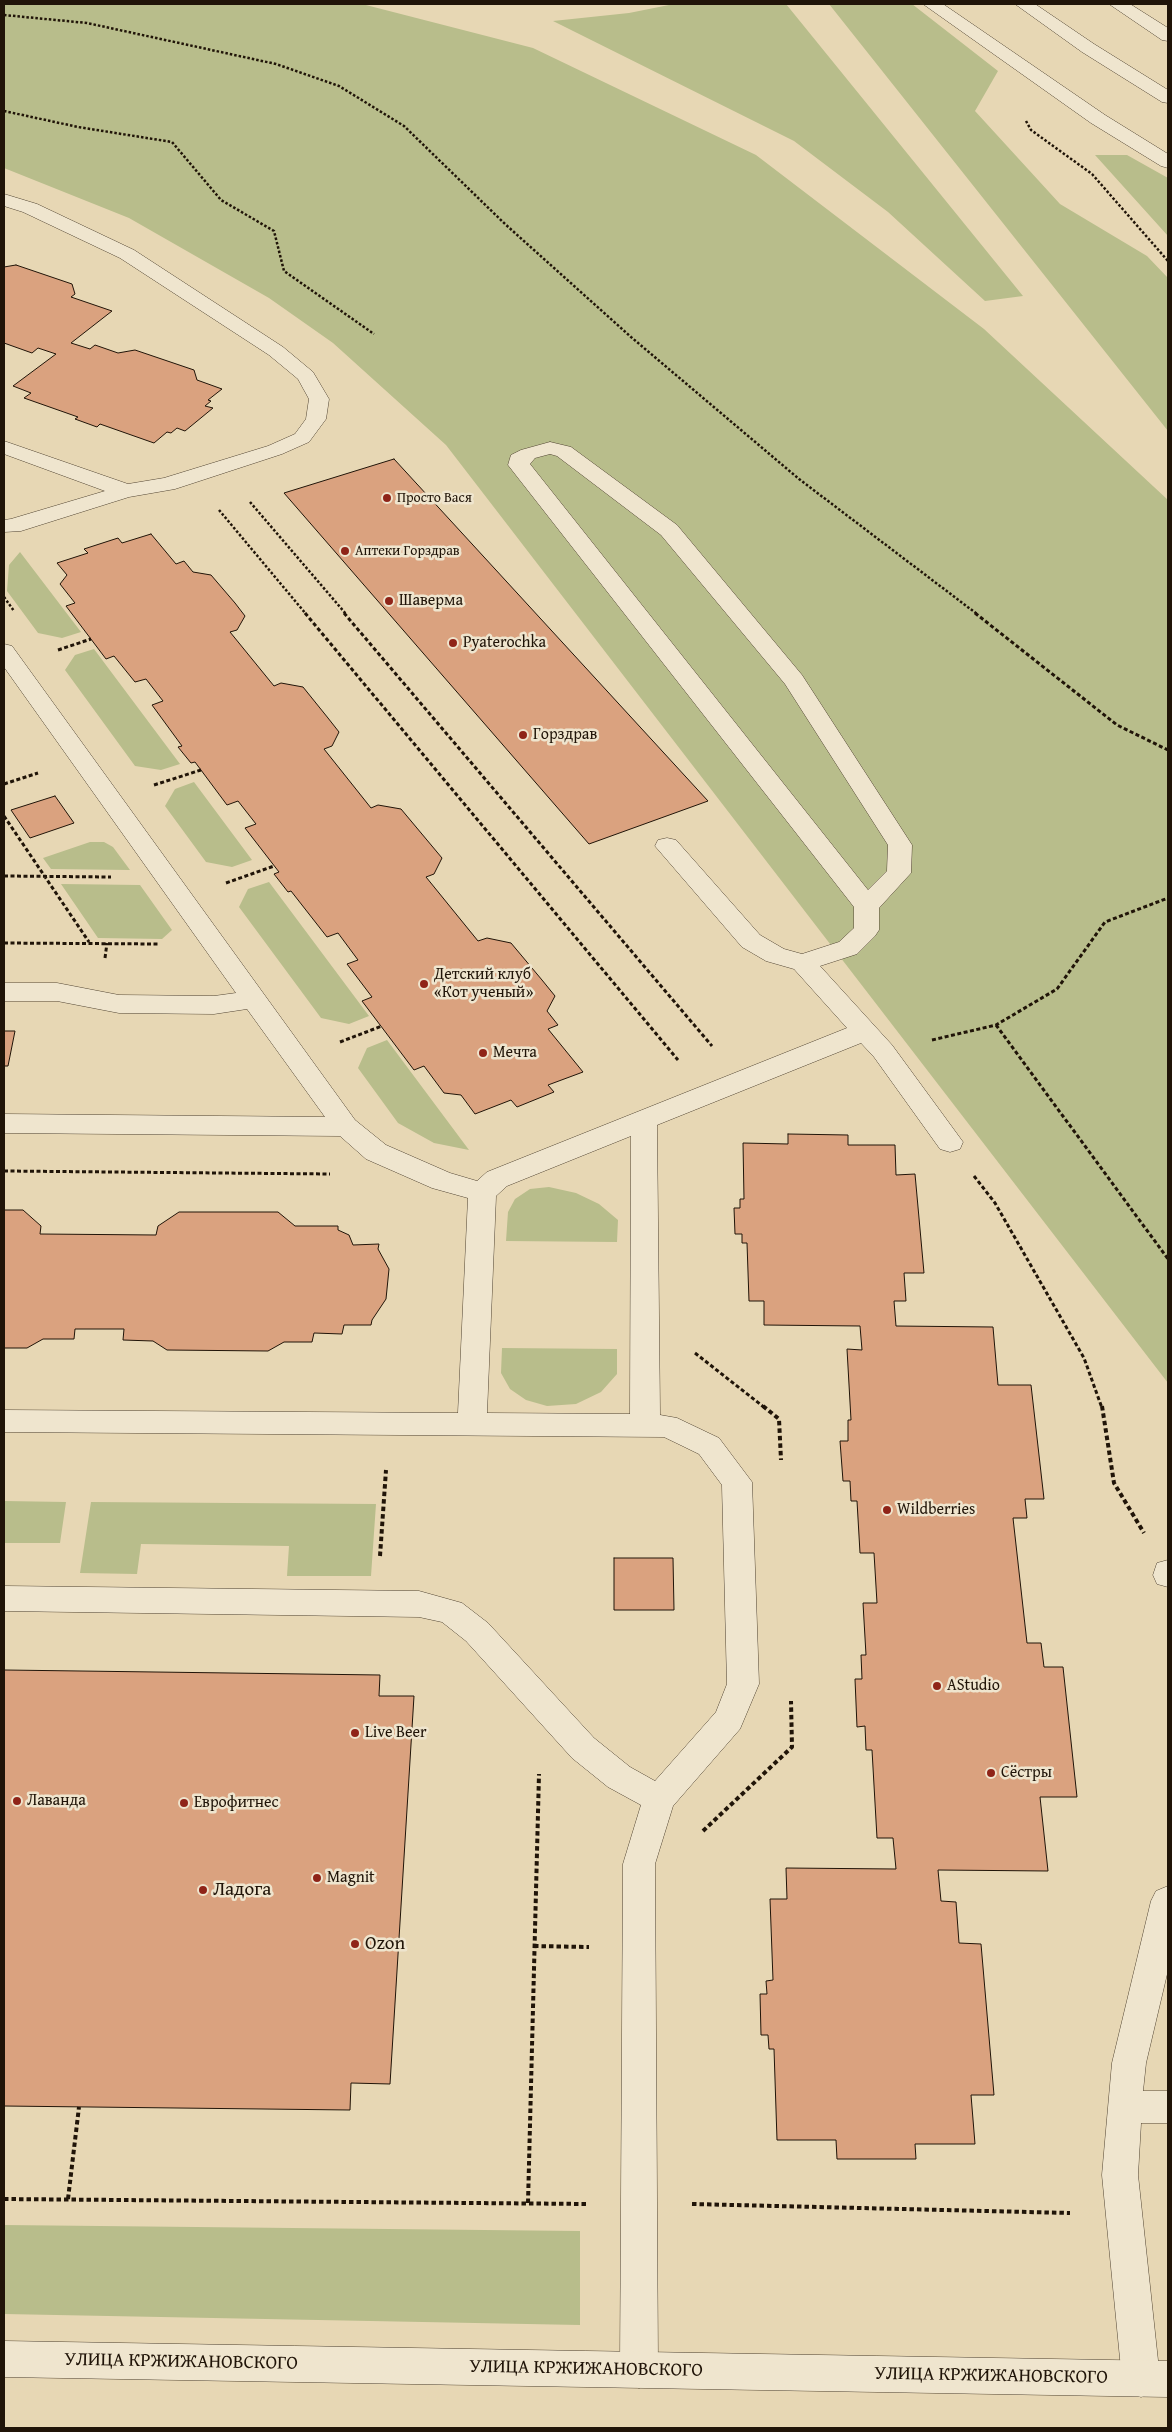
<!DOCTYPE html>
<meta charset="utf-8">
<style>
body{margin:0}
#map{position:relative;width:1172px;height:2432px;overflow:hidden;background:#e7d7b4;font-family:"Gentium Book Plus",serif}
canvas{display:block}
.frame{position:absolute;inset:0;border:5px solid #201408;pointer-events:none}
</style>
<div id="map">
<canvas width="1172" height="2432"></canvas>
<div class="frame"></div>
</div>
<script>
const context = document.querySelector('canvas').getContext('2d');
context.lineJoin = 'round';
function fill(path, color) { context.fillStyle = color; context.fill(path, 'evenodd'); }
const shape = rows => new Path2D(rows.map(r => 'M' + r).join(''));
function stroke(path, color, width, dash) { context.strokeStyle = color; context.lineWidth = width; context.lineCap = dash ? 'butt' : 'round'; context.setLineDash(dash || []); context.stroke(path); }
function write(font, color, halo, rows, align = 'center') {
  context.font = font + ' "Gentium Book Plus",serif'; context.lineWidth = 5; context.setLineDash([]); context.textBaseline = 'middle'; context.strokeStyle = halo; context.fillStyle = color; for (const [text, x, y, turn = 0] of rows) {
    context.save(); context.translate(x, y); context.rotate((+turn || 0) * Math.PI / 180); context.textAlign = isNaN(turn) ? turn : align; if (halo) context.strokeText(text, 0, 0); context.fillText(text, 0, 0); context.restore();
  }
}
fill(shape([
 [4,4,362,4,533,48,756,155,984,329,1168,500,1168,1383,446,445,333,343,269,298,129,218,4,168],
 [674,4,786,4,1023,296,985,301,888,212,794,141,553,21,629,13],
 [829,4,912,4,998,71,975,111,1060,204,1147,256,1168,278,1168,431],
 [1095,155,1127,155,1168,178,1168,236],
 [20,552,81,632,62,638,38,633,7,591,9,565],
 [94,649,180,764,161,770,135,766,65,670,75,655],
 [194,782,252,860,232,867,206,862,165,806,175,789],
 [90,842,104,842,113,847,130,870,51,869,43,858],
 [269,882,369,1016,349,1024,321,1018,239,907,248,889],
 [61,884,140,885,172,930,162,939,98,938],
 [387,1040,469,1150,434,1143,398,1123,358,1068,367,1048],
 [549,1187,576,1193,599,1204,618,1220,617,1242,506,1241,508,1212,515,1199,530,1189],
 [502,1348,617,1349,617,1374,601,1392,576,1404,547,1406,526,1400,510,1389,501,1373],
 [4,1501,66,1502,60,1543,4,1543],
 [91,1502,376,1504,371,1576,287,1576,289,1546,141,1544,137,1574,80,1573],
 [4,2225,580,2231,580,2325,4,2314]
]), '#b8bd8b');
const building = shape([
 [16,265,72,284,75,294,71,297,112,311,71,343,90,349,95,345,118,353,135,350,194,370,197,380,222,389,208,400,211,401,205,406,213,408,185,431,177,428,171,433,167,432,154,443,100,424,97,427,75,419,78,417,24,398,31,393,13,386,56,354,38,348,32,353,4,343,4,267,16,265],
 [394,459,708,801,589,844,284,493,394,459],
 [151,534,176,564,184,561,193,572,211,575,235,603,245,616,237,630,230,632,274,686,281,683,303,687,328,718,339,732,332,746,324,749,371,808,378,805,401,809,442,858,434,874,426,877,478,941,487,938,511,943,542,980,555,996,547,1011,558,1025,548,1029,583,1072,548,1085,554,1092,517,1107,511,1100,475,1114,461,1095,444,1093,424,1066,414,1070,362,1001,372,997,347,964,358,960,338,933,327,937,291,891,288,892,274,874,279,872,245,828,256,824,238,801,227,805,195,762,191,763,178,747,182,746,152,705,163,701,146,679,135,682,114,656,106,659,66,606,75,603,60,584,67,575,57,563,88,553,84,549,118,538,122,543,151,534],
 [55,796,74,823,30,838,11,810,55,796],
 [4,1031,15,1031,8,1066,4,1066,4,1031],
 [788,1134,848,1135,848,1145,895,1145,896,1175,915,1174,924,1273,904,1273,906,1301,894,1301,896,1326,993,1327,998,1385,1031,1385,1044,1499,1025,1499,1027,1518,1013,1518,1027,1643,1041,1643,1044,1667,1063,1667,1077,1797,1040,1797,1048,1871,938,1870,941,1901,956,1902,959,1943,981,1944,994,2095,971,2095,975,2144,915,2144,916,2159,837,2159,836,2140,777,2140,774,2049,769,2049,768,2035,761,2035,760,1994,767,1994,766,1981,773,1980,770,1899,787,1899,786,1868,896,1869,893,1838,877,1838,872,1750,866,1750,865,1726,857,1727,855,1679,862,1679,861,1655,866,1655,863,1603,877,1603,874,1553,860,1553,857,1501,851,1501,850,1481,843,1481,840,1441,848,1441,848,1420,851,1420,847,1349,862,1350,860,1326,764,1325,764,1301,749,1301,747,1243,742,1243,742,1234,735,1234,734,1208,740,1208,740,1199,744,1199,743,1143,788,1144,788,1134],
 [4,1210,23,1210,41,1226,40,1234,156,1235,158,1226,179,1212,278,1212,295,1226,338,1226,338,1230,349,1235,353,1245,379,1244,378,1249,389,1269,386,1299,372,1320,371,1325,344,1325,342,1334,314,1333,312,1342,284,1342,268,1351,167,1350,153,1341,123,1340,124,1329,75,1329,74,1339,43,1339,27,1348,4,1348,4,1210],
 [614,1558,673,1558,674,1610,614,1610,614,1558],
 [4,1670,380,1675,379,1696,414,1696,390,2084,351,2083,350,2110,4,2106,4,1670]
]);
fill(building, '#daa27f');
stroke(building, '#201408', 1);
const service = shape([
 [923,4,943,4,1105,115,1168,154,1168,168,1161,166,1091,123,923,4],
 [1015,4,1035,4,1094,44,1168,90,1168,103,1162,102,1082,52,1015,4],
 [1109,4,1130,4,1168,28,1168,41,1162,40,1109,4],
 [4,194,37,204,134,250,283,347,313,372,329,399,326,419,309,442,282,454,175,489,129,497,21,531,4,532,4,520,11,519,105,491,4,454,4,441,128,484,164,478,268,446,295,434,306,419,309,399,298,379,269,355,120,258,23,212,4,206,4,194],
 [550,442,571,447,677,525,802,675,912,845,911,873,879,908,879,930,875,936,857,954,820,966,892,1045,963,1142,960,1149,950,1152,940,1149,874,1057,861,1043,657,1125,660,1415,677,1418,719,1438,752,1482,759,1684,740,1729,673,1806,655,1864,658,2370,652,2383,639,2388,626,2383,620,2370,623,1864,641,1805,608,1787,572,1758,466,1641,442,1622,419,1617,4,1611,4,1586,419,1591,462,1603,488,1623,594,1738,630,1767,655,1781,716,1712,727,1684,722,1485,699,1454,664,1437,4,1432,4,1410,458,1413,468,1198,432,1188,366,1159,340,1136,4,1133,4,1114,325,1117,247,1009,214,1014,119,1013,57,1001,4,1001,4,983,57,983,119,995,214,996,236,993,4,667,4,644,12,646,355,1120,386,1145,450,1173,477,1181,487,1172,847,1028,794,969,766,961,742,947,655,846,658,840,667,838,676,840,760,935,784,949,802,954,839,942,854,928,854,907,508,465,511,455,521,450,550,442],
 [550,454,557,456,661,535,785,684,888,845,887,871,868,890,530,464,535,458,550,454],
 [631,1136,630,1414,487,1413,496,1196,507,1186,631,1136],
 [1168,1560,1168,1587,1157,1584,1153,1575,1157,1563,1168,1560],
 [1168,1886,1168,1970,1146,2063,1143,2091,1168,2091,1168,2123,1141,2123,1138,2175,1160,2379,1154,2392,1141,2397,1128,2392,1122,2379,1102,2175,1112,2063,1151,1901,1156,1891,1168,1886]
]);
const tertiary = shape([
 [4,2341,1168,2361,1168,2397,4,2377,4,2341]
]);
stroke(service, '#524533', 1);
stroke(tertiary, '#524533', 1);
stroke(shape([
 [4,15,87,23,276,64,339,86,404,126,505,224,631,337,799,479,977,614],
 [4,111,78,127,172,142,221,200,274,231,284,271,374,334],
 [1026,121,1031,130,1092,174,1168,261],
 [250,502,346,614],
 [219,510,306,614],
 [4,597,14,611]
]), '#201408', 2.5, [2.5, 2]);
stroke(shape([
 [305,613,678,1060],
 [344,613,712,1046],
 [975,613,1117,725,1168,750],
 [58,650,91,639],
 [4,784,38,773],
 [154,785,201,770],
 [4,816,89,942],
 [4,876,111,877],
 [226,883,274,866],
 [4,943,158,944],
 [105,958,107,943],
 [996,1025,1168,1259],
 [932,1040,996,1025,1057,989,1105,922,1168,898],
 [340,1042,382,1026],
 [4,1171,330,1174],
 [974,1176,995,1203,1084,1358,1102,1408],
 [695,1353,765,1408]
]), '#201408', 3, [4, 2.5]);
stroke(shape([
 [763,1406,779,1419,781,1460],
 [1102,1406,1114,1483,1144,1533],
 [380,1556,386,1470],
 [703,1831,792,1747,791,1701],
 [534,1946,589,1947],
 [4,2199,588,2204],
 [68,2199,79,2107],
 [528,2203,539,1774],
 [692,2204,1070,2213]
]), '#201408', 4, [4.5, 3]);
fill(service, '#efe5ce');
fill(tertiary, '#efe5ce');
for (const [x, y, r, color] of [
 [387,498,5,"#8f2418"],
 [345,551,5,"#8f2418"],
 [389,601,5,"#8f2418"],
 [453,643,5,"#8f2418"],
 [523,735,5,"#8f2418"],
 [424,984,5,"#8f2418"],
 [483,1053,5,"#8f2418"],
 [887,1510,5,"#8f2418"],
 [937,1686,5,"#8f2418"],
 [355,1733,5,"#8f2418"],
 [991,1773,5,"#8f2418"],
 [17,1801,5,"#8f2418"],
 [184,1803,5,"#8f2418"],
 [317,1878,5,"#8f2418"],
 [203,1890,5,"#8f2418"],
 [355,1944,5,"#8f2418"]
]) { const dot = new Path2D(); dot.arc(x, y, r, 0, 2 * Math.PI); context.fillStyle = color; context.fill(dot); stroke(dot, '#efe5ce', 2); }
write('14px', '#201408', '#efe5ce', [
 ["Просто Вася",397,498],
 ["Аптеки Горздрав",355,551]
], 'left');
write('16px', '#201408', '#efe5ce', [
 ["Шаверма",399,601],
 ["Pyaterochka",463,643],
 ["Горздрав",533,735],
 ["Детский клуб",434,975],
 ["«Кот ученый»",434,993],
 ["Мечта",493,1053],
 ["Wildberries",897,1510],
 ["AStudio",947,1686],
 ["Live Beer",365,1733],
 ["Сёстры",1001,1773],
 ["Лаванда",27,1801],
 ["Еврофитнес",194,1803],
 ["Magnit",327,1878]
], 'left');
write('19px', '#201408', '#efe5ce', [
 ["Ладога",213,1890],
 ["Ozon",365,1944]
], 'left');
write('19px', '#201408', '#efe5ce', [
 ["УЛИЦА КРЖИЖАНОВСКОГО",181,2362,1],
 ["УЛИЦА КРЖИЖАНОВСКОГО",586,2369,1],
 ["УЛИЦА КРЖИЖАНОВСКОГО",991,2376,1]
]);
</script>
